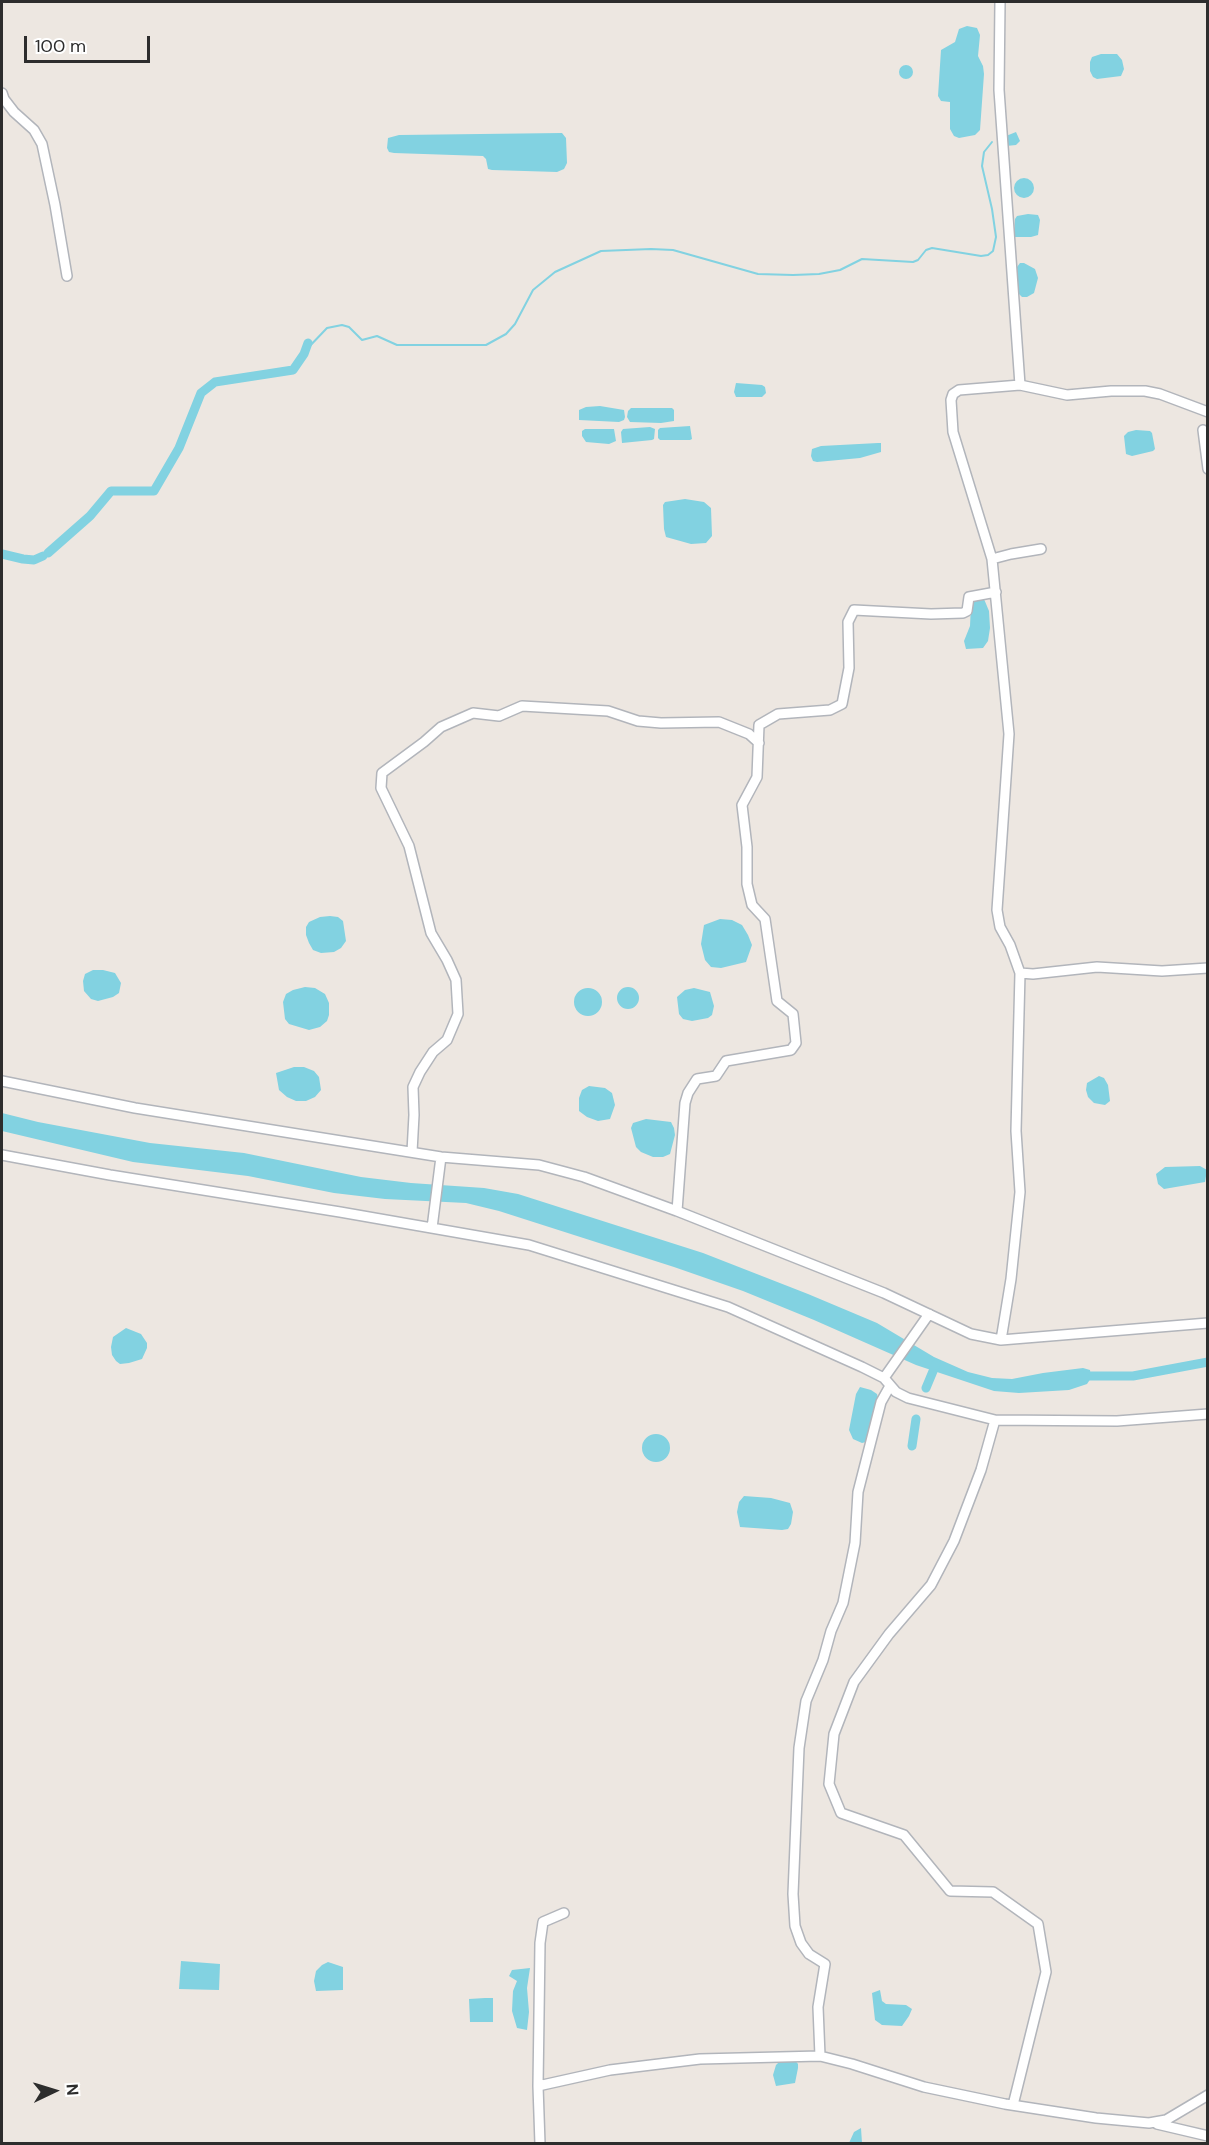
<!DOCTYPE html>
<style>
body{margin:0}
#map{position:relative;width:1209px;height:2145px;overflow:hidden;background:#ede7e1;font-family:"DM Sans",sans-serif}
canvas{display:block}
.frame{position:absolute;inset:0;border:3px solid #2d2d2d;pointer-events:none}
.north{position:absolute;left:24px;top:2061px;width:60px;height:60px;-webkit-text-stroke:4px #fff;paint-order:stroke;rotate:86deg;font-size:16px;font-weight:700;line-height:24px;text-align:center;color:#2d2d2d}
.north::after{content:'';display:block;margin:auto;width:21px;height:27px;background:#2d2d2d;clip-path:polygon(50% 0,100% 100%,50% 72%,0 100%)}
.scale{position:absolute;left:24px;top:36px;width:126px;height:27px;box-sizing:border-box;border:3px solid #2d2d2d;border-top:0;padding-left:8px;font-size:18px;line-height:21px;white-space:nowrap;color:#2d2d2d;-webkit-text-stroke:4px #fff;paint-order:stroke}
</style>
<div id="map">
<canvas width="1209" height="2145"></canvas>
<div class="frame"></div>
<div class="north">N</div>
<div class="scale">100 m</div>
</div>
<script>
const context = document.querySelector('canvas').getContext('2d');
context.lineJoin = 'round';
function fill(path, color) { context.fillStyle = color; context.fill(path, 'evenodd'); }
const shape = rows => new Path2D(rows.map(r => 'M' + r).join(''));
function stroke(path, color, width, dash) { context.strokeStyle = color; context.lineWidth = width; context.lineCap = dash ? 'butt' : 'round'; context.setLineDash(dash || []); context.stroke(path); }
fill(shape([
 [967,26,977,28,980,35,978,56,983,66,984,74,980,130,975,135,959,138,954,136,950,129,950,102,941,101,938,96,941,50,955,42,959,29],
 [1101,54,1117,54,1122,60,1124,69,1121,76,1097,79,1093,77,1090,71,1090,62,1092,57],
 '899 72a7 7 0 1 1 14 0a7 7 0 1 1-14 0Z',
 [1016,132,1020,141,1016,145,1006,146,1006,136],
 [562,133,566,138,567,163,564,169,557,172,492,170,488,169,486,159,483,156,394,153,389,152,387,148,388,138,399,135],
 '1014 188a10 10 0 1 1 20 0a10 10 0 1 1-20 0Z',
 [1028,214,1038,215,1040,220,1038,235,1031,237,1015,237,1014,235,1015,219,1017,216],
 [1020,263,1024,263,1035,269,1038,278,1034,293,1027,297,1022,297,1018,293,1017,267],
 [736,383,762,385,765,387,766,393,762,397,736,397,734,392],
 [600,406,624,410,625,417,624,420,619,422,579,420,579,410,586,407],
 [631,408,672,408,674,410,674,421,661,423,630,422,627,417,628,411],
 [690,426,692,439,690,440,660,440,658,438,658,430,660,428],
 [650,427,655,429,654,439,652,440,622,443,621,432,623,429],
 [585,429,614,429,616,441,609,444,586,442,582,436,582,431],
 [1136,430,1150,431,1152,433,1155,449,1153,451,1132,456,1126,454,1124,436,1128,432],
 [878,443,881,443,881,452,860,458,817,462,813,461,811,456,812,449,821,446],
 [685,499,704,502,711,508,712,536,706,543,691,544,666,537,664,529,663,505,665,502],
 [984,599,989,611,990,628,988,641,983,648,966,649,964,641,970,626,971,605,974,601],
 [330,916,338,917,343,921,346,941,341,948,334,952,321,953,313,950,309,943,306,935,306,927,309,922,320,917],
 [720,919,732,920,742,925,748,935,752,945,746,962,721,968,711,967,705,960,701,944,704,925],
 [93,970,103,970,115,973,121,983,119,993,113,997,98,1001,91,999,84,991,83,981,85,974],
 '617 998a11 11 0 1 1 22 0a11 11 0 1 1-22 0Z',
 [305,987,315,988,325,994,329,1003,329,1015,327,1021,320,1027,309,1030,289,1024,285,1019,283,1002,286,994,293,990],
 '574 1002a14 14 0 1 1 28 0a14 14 0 1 1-28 0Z',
 [694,988,710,992,714,1006,712,1015,708,1018,692,1021,683,1019,679,1014,677,997,685,990],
 [294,1067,304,1067,314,1071,319,1077,321,1090,315,1097,306,1101,296,1101,287,1097,279,1090,276,1073],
 [1099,1076,1104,1078,1108,1085,1110,1101,1105,1105,1094,1103,1088,1097,1086,1090,1087,1083],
 [589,1086,605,1088,612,1093,615,1105,610,1119,598,1121,587,1117,579,1111,579,1098,582,1090],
 [2,1113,38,1122,150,1143,244,1153,361,1177,411,1183,484,1188,518,1194,703,1253,808,1294,877,1323,934,1357,968,1372,992,1378,1012,1379,1043,1373,1083,1368,1090,1370,1091,1378,1087,1384,1069,1390,1019,1393,994,1391,916,1365,814,1320,743,1291,674,1267,499,1211,466,1203,385,1199,334,1193,248,1176,133,1162,2,1131],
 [646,1119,671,1122,674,1128,675,1135,670,1154,663,1157,653,1157,641,1152,636,1147,631,1128,633,1123],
 [1200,1166,1207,1170,1205,1182,1164,1189,1158,1184,1156,1174,1165,1167],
 [126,1328,141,1334,147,1343,147,1348,142,1359,129,1363,120,1364,116,1361,112,1355,111,1347,113,1337],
 [860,1387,871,1390,877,1394,879,1402,866,1442,862,1443,853,1439,849,1430,856,1394],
 '642 1448a14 14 0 1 1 28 0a14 14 0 1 1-28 0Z',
 [744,1496,771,1498,790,1503,793,1512,791,1524,788,1529,782,1530,740,1527,737,1512,739,1502],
 [181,1961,220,1964,219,1990,179,1989],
 [328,1962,343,1967,343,1990,316,1991,314,1981,316,1971,322,1965],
 [530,1968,527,1988,529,2012,527,2030,517,2028,512,2011,513,1991,517,1981,509,1976,512,1970],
 [880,1990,882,2001,886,2004,906,2005,912,2009,909,2016,902,2026,882,2025,875,2020,872,1993],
 [485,1998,493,1998,493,2022,470,2022,469,1999],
 [794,2059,798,2064,798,2068,795,2083,776,2086,773,2075,776,2065,779,2062],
 [861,2128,862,2143,849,2143,854,2132]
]), '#82d2e1');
stroke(shape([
 [306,350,327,328,342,325,349,327,362,340,377,336,397,345,486,345,506,334,515,324,533,290,555,272,601,251,651,249,673,250,758,274,793,275,819,274,840,270,862,259,913,262,918,260,926,250,932,248,981,256,988,255,993,251,996,237,992,209,982,166,984,152,992,142]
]), '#82d2e1', 2);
stroke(shape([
 [48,553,90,516,111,491,154,491,179,448,201,393,215,382,293,370,304,354,308,343],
 [2,554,23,559,34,560,43,556],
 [1082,1376,1133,1376,1208,1362],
 [926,1388,936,1364],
 [912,1446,916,1419]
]), '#82d2e1', 9);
const minor = shape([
 [1000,2,999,90,1020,385],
 [2,93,4,99,14,112,34,130,42,144,55,205,67,276],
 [1203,430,1208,469],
 [992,559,1011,554,1041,549],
 [1020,973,1033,974,1097,967,1162,971,1208,968],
 [2,1081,135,1108,441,1157,539,1165,584,1177,677,1211,884,1293,971,1334,1001,1340,1208,1323],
 [412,1152,414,1115,413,1087,420,1072,433,1052,447,1040,458,1014,456,980,447,960,431,933,409,846,381,788,382,773,424,742,441,727,473,713,499,716,522,706,608,711,638,721,661,723,719,722,749,734,759,743],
 [2,1155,110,1175,340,1212,529,1245,728,1307,862,1367,884,1378,896,1392,908,1398,995,1420,1117,1421,1208,1414],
 [677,1211,685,1103,688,1093,697,1079,716,1076,726,1061,791,1050,796,1043,793,1014,777,1001,765,919,752,905,747,884,747,847,742,805,757,777,759,725,778,714,830,710,842,704,849,668,848,622,854,610,931,614,963,613,967,611,969,597,996,592],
 [432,1228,441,1157],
 [1001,1340,1011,1279,1020,1192,1016,1131,1020,973,1010,945,1000,927,997,910,1009,734,992,559,953,432,951,400,953,394,959,390,1020,385,1067,395,1111,391,1145,391,1160,394,1208,412],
 [884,1378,929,1314],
 [995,1420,981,1470,954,1541,931,1585,889,1634,854,1682,834,1734,829,1784,841,1813,904,1835,950,1891,993,1892,1038,1924,1046,1972,1013,2105],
 [820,2056,818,2007,825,1964,809,1954,801,1943,795,1926,793,1894,799,1748,806,1701,823,1660,831,1631,843,1603,855,1543,858,1492,881,1402,890,1386],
 [538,2086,610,2070,700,2059,820,2056,852,2064,924,2087,1005,2104,1096,2118,1149,2123,1166,2120,1208,2095],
 [1157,2124,1208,2136],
 [540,2144,538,2086,540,1943,543,1922,564,1913]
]);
stroke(minor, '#b2b5bb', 12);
stroke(minor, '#fff', 9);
</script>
